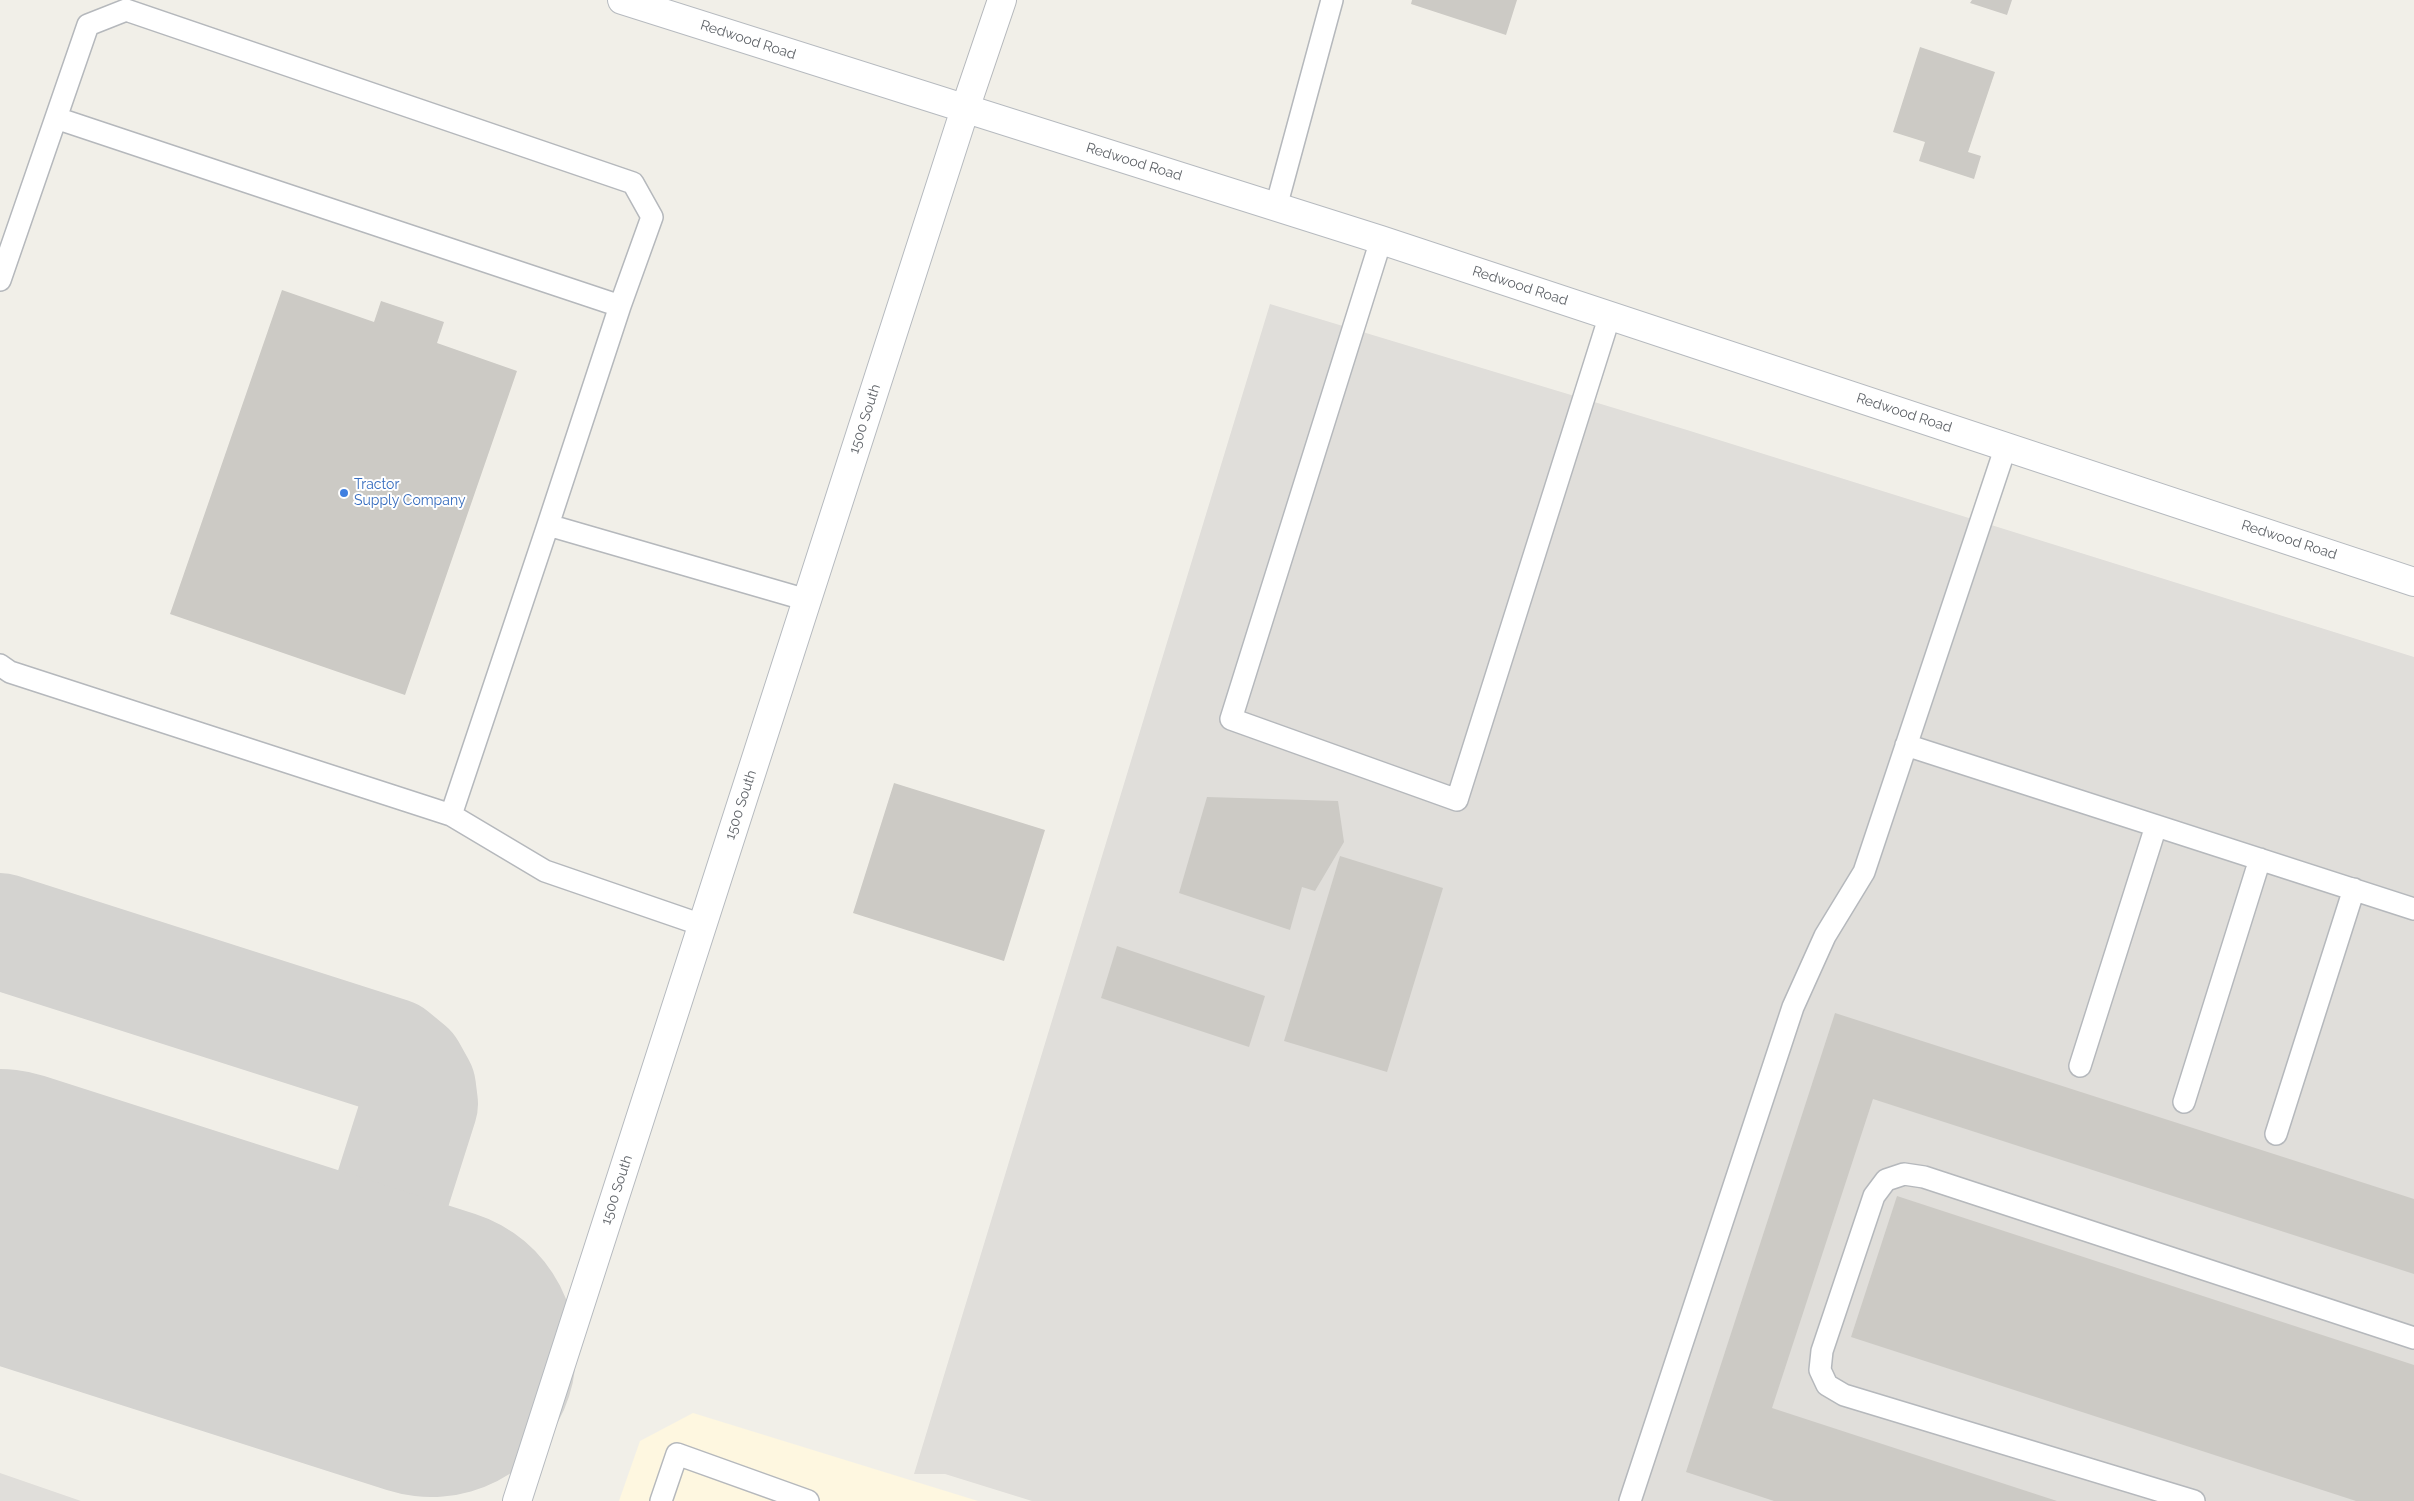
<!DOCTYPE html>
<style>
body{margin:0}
canvas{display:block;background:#f1efe8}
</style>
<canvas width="2414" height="1501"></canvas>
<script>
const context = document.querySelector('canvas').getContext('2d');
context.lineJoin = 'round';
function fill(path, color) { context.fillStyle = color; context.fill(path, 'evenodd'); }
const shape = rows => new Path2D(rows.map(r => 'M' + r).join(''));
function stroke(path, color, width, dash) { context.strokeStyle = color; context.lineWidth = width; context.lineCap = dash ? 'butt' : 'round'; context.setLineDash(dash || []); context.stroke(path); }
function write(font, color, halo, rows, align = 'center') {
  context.font = font + ' Raleway,sans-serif'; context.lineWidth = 4; context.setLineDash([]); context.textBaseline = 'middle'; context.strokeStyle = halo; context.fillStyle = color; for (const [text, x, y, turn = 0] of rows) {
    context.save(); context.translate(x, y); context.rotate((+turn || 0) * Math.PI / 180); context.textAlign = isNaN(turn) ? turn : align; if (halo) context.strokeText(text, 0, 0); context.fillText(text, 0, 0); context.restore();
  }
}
fill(shape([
 [693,1413,978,1501,619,1501,640,1441]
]), '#fef7e0');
fill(shape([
 [1270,304,1687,430,2414,657,2414,1501,1032,1501,945,1474,914,1474],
 [0,1473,81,1501,0,1501]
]), '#e0deda');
stroke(shape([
 [0,931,391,1056,408,1070,418,1088,420,1104,373,1252,353,1274,323,1291,290,1301,268,1299]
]), '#d4d3d0', 116);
stroke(shape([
 [0,1214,431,1352]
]), '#d4d3d0', 290);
fill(shape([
 [1412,0,1517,0,1506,35,1411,4],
 [1972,0,2012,0,2007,15,1970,3],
 [1920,47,1995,72,1968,152,1981,156,1974,179,1919,161,1925,142,1893,132],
 [282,290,374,322,381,301,444,322,437,343,517,371,405,695,170,614],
 [894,783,1045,830,1004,961,853,913],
 [1207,797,1338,801,1344,842,1315,891,1302,887,1290,930,1179,893],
 [1340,856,1443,888,1387,1072,1284,1041],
 [1117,946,1265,996,1249,1047,1101,998],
 [1835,1013,2414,1199,2414,1274,1873,1099,1772,1408,2057,1501,1774,1501,1686,1472],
 [1897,1196,2414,1365,2414,1501,2356,1501,1851,1337]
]), '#cccac5');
const lane = shape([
 [56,118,620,306],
 [1276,207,1332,0],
 [1381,240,1231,719,1457,800,1610,315],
 [0,280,88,25,126,10,633,183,652,217,620,306,548,525,807,600],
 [0,665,10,672,451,815,545,871,702,925],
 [1906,745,2414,909],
 [451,815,548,525],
 [2080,1066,2156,826],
 [2184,1102,2260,859],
 [2276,1134,2354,889],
 [661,1501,677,1454,808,1501],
 [1630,1501,1793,1007,1825,936,1864,872,2006,446],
 [2194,1501,1844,1395,1827,1385,1820,1370,1822,1351,1874,1196,1886,1180,1904,1174,1924,1177,2414,1338]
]);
const street = shape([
 [965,109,1002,0]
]);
const secondary = shape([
 [622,0,1381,240,2414,582],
 [517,1501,965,109]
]);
stroke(lane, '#b5b8bc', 24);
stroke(street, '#b5b8bc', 30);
stroke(secondary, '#b6babf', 30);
stroke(lane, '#fff', 21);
stroke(street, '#fff', 28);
stroke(secondary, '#fff', 28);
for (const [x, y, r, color] of [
 [344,493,5,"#3f7fe0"]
]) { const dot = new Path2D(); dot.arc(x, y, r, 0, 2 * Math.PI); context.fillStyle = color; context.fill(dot); stroke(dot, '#fff', 2); }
write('14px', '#5f6368', '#fff', [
 ["Redwood Road",748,40,18],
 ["Redwood Road",1134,162,17],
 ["Redwood Road",1520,286,18],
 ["Redwood Road",1904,413,18],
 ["1500 South",865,419,-72],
 ["Redwood Road",2289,540,18],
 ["1500 South",741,805,-72],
 ["1500 South",617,1190,-72]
]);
write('14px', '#366cbe', '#fff', [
 ["Tractor",354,485],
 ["Supply Company",354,501]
], 'left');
</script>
